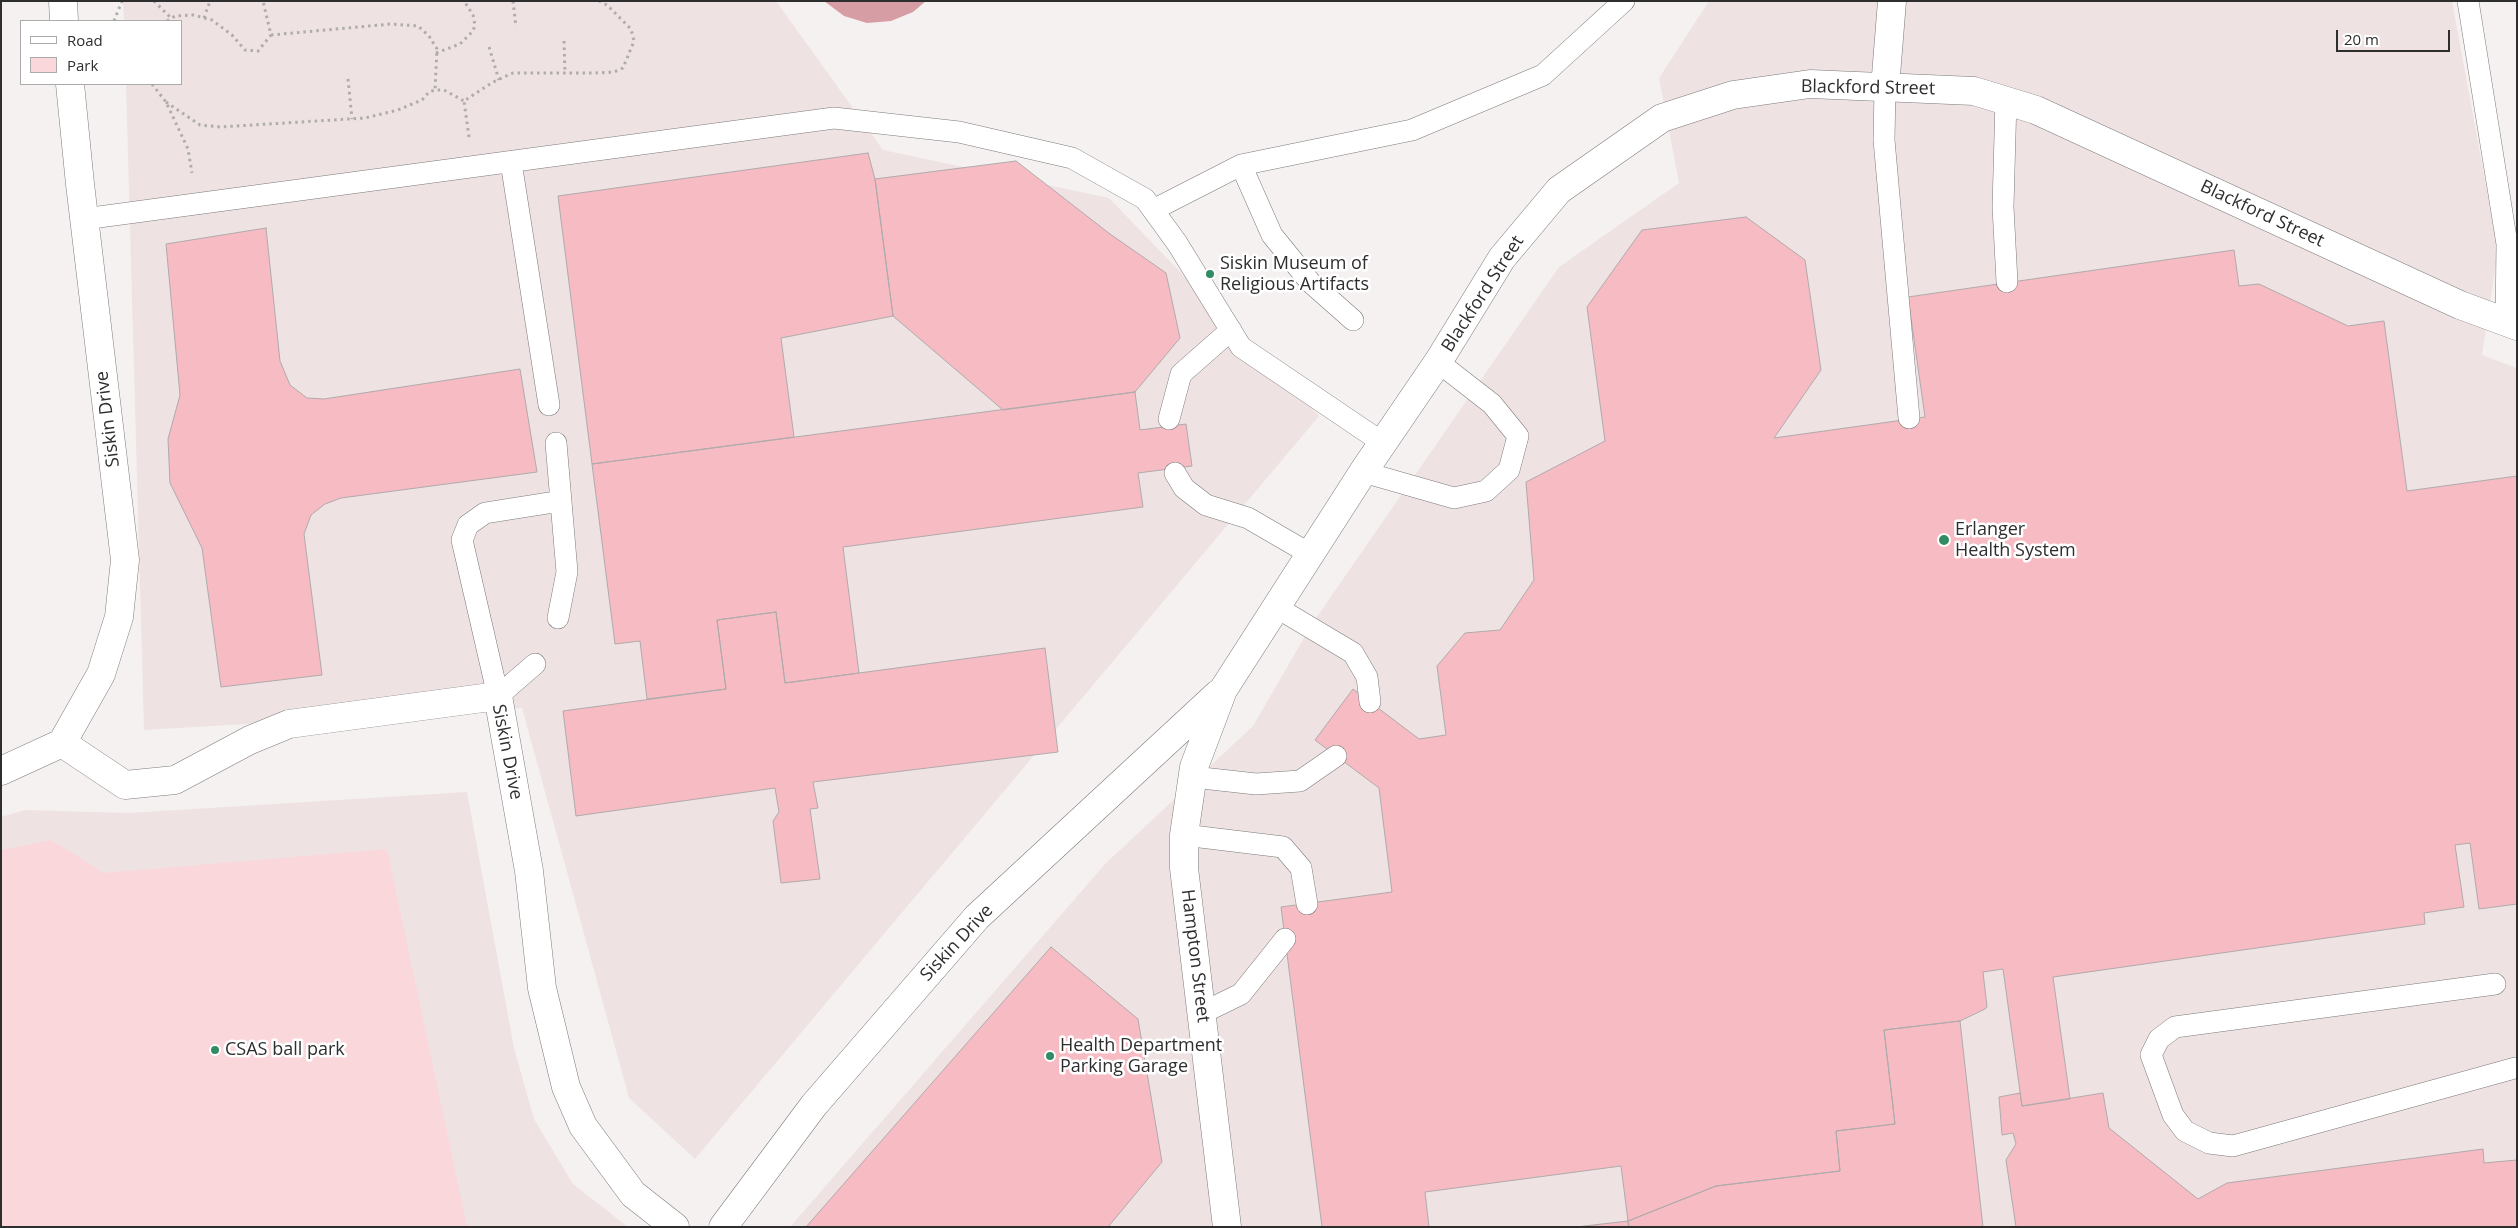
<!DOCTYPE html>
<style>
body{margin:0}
#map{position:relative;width:2518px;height:1228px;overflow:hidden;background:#f5f1f1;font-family:"Open Sans",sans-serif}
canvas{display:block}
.frame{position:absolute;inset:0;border:2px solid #2f2e2e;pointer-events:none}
.legend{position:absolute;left:20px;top:20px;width:162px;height:65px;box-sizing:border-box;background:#fff;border:1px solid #acabab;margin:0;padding:6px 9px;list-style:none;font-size:15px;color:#2f2e2e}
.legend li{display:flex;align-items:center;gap:10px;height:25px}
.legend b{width:25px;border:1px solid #acabab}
.scale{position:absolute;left:2336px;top:30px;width:114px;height:22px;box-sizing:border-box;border:2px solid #2f2e2e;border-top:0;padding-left:6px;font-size:15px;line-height:18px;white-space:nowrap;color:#2f2e2e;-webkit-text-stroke:4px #fff;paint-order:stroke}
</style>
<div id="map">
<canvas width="2518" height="1228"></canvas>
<div class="frame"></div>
<ul class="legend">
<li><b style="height:6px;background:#fff"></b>Road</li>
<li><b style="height:14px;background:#fad7db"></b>Park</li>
</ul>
<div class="scale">20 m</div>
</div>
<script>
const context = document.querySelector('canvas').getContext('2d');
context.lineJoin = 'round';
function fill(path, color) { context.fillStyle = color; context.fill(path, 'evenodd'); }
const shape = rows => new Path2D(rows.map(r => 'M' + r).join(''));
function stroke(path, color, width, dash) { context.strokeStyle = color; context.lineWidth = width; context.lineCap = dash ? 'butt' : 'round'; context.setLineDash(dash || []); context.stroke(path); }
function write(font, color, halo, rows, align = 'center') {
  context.font = font + ' "Open Sans",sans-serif'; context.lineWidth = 5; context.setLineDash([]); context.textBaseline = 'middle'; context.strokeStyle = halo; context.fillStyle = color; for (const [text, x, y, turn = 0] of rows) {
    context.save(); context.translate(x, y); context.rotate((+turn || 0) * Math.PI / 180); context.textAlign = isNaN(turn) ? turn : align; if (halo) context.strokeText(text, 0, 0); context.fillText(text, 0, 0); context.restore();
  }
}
fill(shape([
 [123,1,776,1,883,150,1109,198,1319,416,695,1159,629,1098,522,708,144,730,126,84,181,84,181,21,124,21],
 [1709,1,2452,1,2498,251,2482,355,2517,368,2517,1227,790,1227,1106,863,1253,726,1312,624,1559,267,1679,183,1659,78],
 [467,792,514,1048,534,1119,573,1184,628,1227,1,1227,1,817,25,810,129,813]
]), '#efe2e3');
fill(shape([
 [51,840,104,873,387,849,467,1227,1,1227,1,850]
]), '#fad7db');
fill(shape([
 [824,1,926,1,913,12,891,21,867,23,844,16]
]), '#d79da5');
const building = shape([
 [868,153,875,179,893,316,781,338,794,437,592,464,558,196,868,153],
 [1016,161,1110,234,1166,273,1180,338,1135,392,1003,410,893,316,875,179,1016,161],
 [1746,217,1805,260,1821,370,1774,438,1925,417,1908,297,2234,250,2239,286,2259,284,2348,326,2384,321,2407,491,2517,476,2517,904,2479,909,2470,843,2455,845,2464,907,2424,913,2425,924,2053,977,2070,1099,2022,1106,2003,969,1983,972,1987,1007,1985,1009,1960,1021,1884,1030,1895,1124,1836,1131,1840,1171,1716,1186,1628,1221,1621,1166,1425,1192,1429,1227,1322,1227,1281,907,1392,892,1379,788,1315,740,1353,689,1419,739,1446,735,1437,666,1465,633,1500,630,1534,580,1526,482,1605,441,1587,307,1642,230,1746,217],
 [266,228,280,361,290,385,307,398,324,399,520,369,537,472,341,498,325,504,311,515,304,534,322,675,221,687,202,548,170,483,168,439,180,395,166,244,266,228],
 [1135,392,1140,430,1186,424,1192,466,1138,473,1143,507,843,547,859,673,785,683,776,612,717,620,726,689,647,699,640,641,615,644,592,464,1135,392],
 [776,612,785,683,1045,648,1058,752,813,782,818,808,810,809,820,879,781,883,773,821,779,812,775,788,576,816,563,711,726,689,717,620,776,612],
 [1051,947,1138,1019,1162,1162,1108,1227,806,1227,1051,947],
 [1960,1021,1983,1227,1629,1227,1628,1221,1716,1186,1840,1171,1836,1131,1895,1124,1884,1030,1960,1021],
 [2020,1093,2022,1106,2103,1093,2109,1128,2198,1199,2227,1183,2483,1149,2484,1163,2517,1160,2517,1227,2016,1227,2006,1160,2016,1144,2013,1133,2002,1135,1999,1097,2020,1093],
 [1628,1221,1629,1227,1576,1227,1628,1221]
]);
fill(building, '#f7bbc3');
stroke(building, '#afabac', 1);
const lane = shape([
 [2468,1,2507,244,2506,322],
 [1885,88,1884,140,1909,418],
 [2006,99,2003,207,2007,282],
 [511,162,549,405],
 [1241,165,1412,130,1543,75,1624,1],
 [1153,210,1241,165,1272,235,1310,282,1353,320],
 [84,219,834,118,959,132,1072,158,1145,199,1177,243,1241,347,1383,443],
 [1169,419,1181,374,1231,330],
 [556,443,567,572,558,618],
 [1363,472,1454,498,1486,491,1509,470,1518,436,1492,404,1438,362],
 [1175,473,1184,488,1206,505,1248,518,1310,554],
 [1276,607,1353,653,1367,677,1370,702],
 [535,664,498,696,462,540,468,525,485,513,561,501],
 [1193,777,1256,784,1300,781,1336,756],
 [1184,835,1283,847,1301,868,1307,904],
 [2495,984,2175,1027,2159,1039,2151,1055,2173,1115,2185,1131,2209,1143,2233,1146,2515,1068],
 [1202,1013,1241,994,1285,939]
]);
const street = shape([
 [63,1,64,21],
 [70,84,80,184,125,560,119,617,101,674,62,743,125,785,175,780,250,740,289,724,498,696,529,871,542,988,566,1087,583,1126,633,1194,675,1227],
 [1885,88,1892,1],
 [1,771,62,743],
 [723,1227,814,1105,977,917,1218,694],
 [1227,1227,1184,868,1184,835,1194,767,1223,690,1363,472,1438,362,1502,258,1559,190,1662,118,1733,95,1810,84,1974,91,2036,110,2460,305,2517,326]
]);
stroke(lane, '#7d7a7a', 22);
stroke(street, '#7d7a7a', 29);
stroke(shape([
 [154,1,172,19],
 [513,1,516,27],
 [204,18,210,1],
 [114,21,122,1],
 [167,21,175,16,193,15,212,20,232,35,245,50,258,51,271,35,263,1],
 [271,35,391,24,418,26,429,36,437,49,435,90],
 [564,41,565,73],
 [489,47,499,80],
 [436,53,460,44,473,31,475,25,473,15,464,1],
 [348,79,352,119],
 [152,84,166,102,188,149,192,173],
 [166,102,200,125,220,127,365,118,398,110,422,100,429,92,435,90,444,90,464,101],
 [469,137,464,101,493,82,513,73,595,73,614,72,623,68,634,41,631,29,607,5,599,1]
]), '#afacac', 3, [2.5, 4]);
stroke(lane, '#fff', 21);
stroke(street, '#fff', 28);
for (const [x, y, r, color] of [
 [1210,274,5,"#318c63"],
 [1944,540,6,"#318c63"],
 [215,1050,5,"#318c63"],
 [1050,1056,5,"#318c63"]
]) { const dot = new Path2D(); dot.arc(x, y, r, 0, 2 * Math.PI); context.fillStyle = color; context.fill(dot); stroke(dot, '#fff', 2); }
write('18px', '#2f2e2e', '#fff', [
 ["Blackford Street",1868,88,1],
 ["Blackford Street",2262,214,25],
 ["Blackford Street",1483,294,-57],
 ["Siskin Drive",108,419,-97],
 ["Siskin Drive",507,752,79],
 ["Siskin Drive",957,943,-47],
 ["Hampton Street",1195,956,83]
]);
write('18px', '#2f2e2e', '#fff', [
 ["Siskin Museum of",1220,264],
 ["Religious Artifacts",1220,285],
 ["Erlanger",1955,530],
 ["Health System",1955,551],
 ["Health Department",1060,1046],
 ["Parking Garage",1060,1067],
 ["CSAS ball park",225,1050]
], 'left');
</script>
